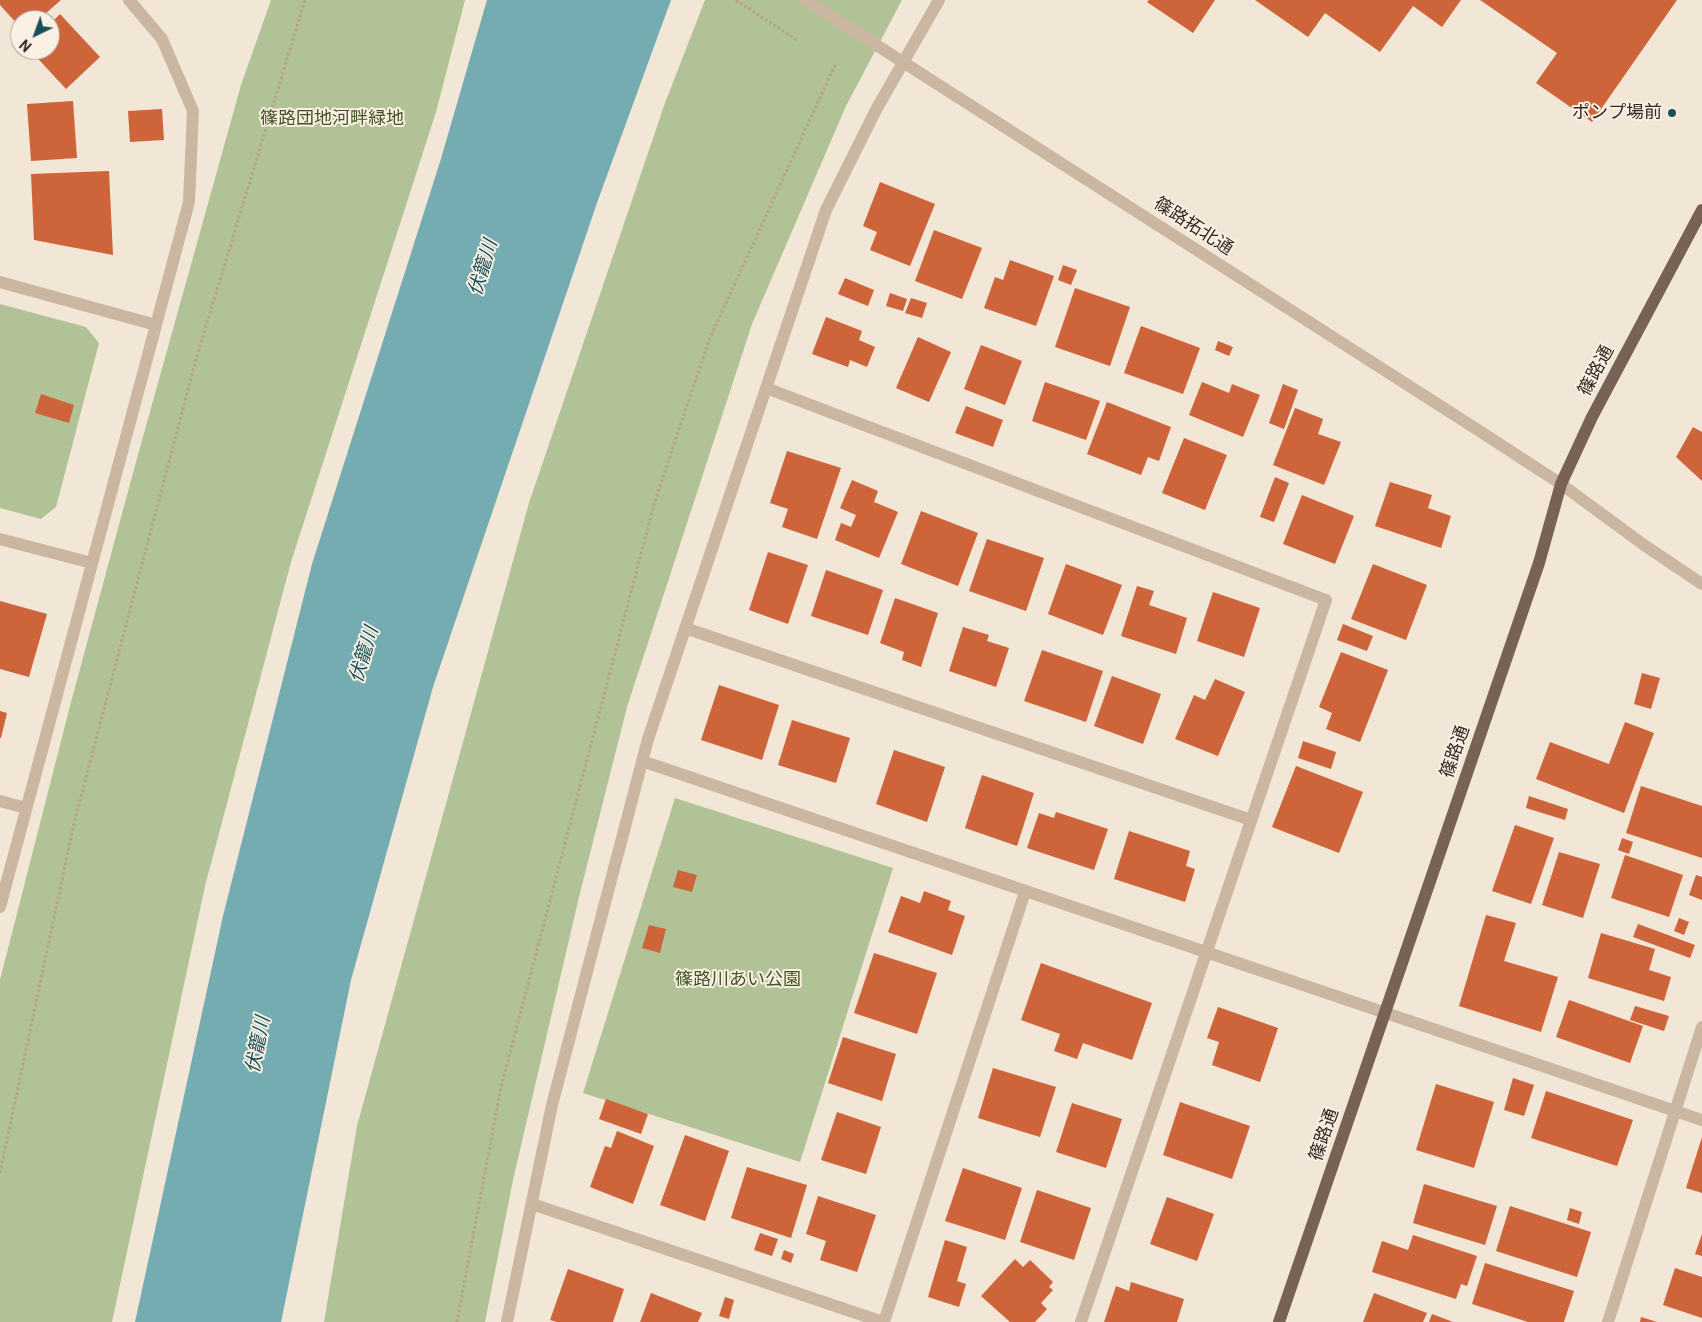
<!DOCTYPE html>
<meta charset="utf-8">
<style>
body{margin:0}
#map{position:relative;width:1702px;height:1322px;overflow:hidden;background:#f2e6d6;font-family:Roboto,sans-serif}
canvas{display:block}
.north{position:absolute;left:10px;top:10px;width:50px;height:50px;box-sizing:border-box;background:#faf0e3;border:1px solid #aba197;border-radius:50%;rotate:222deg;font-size:14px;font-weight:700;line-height:20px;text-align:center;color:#352b25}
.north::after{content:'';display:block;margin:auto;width:18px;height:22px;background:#185159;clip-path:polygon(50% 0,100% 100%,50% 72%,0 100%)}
</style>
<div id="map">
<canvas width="1702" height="1322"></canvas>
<div class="north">N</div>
</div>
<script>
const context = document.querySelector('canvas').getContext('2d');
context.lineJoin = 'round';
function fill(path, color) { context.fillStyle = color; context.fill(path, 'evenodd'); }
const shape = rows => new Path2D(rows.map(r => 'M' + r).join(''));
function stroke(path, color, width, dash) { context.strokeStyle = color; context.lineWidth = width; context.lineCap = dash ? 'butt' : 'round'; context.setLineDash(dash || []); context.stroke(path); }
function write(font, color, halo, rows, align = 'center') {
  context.font = font + ' Roboto,"Noto Sans JP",sans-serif'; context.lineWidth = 4; context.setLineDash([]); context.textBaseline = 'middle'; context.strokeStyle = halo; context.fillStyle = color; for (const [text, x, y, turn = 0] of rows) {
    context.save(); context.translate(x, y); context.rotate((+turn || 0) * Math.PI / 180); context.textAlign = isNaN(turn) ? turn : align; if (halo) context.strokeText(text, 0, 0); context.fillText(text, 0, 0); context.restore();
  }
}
fill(shape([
 [271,0,465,0,436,112,291,562,205,886,112,1322,0,1322,0,980,71,702,136,462,241,85],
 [705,0,902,0,846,106,752,324,627,707,579,897,513,1180,485,1322,324,1322,357,1126,529,503,665,103],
 [0,304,86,327,99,343,56,507,41,519,0,508],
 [675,798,893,868,800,1162,583,1093]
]), '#b1c296');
fill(shape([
 [487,0,671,0,598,200,433,687,351,980,281,1322,135,1322,223,916,312,564,440,162]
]), '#74acb1');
fill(shape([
 [0,0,61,0,38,20,20,20,20,27,0,5],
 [1149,0,1215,0,1193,33,1147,2],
 [1255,0,1461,0,1442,27,1413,6,1380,52,1325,13,1308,37],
 [1480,0,1677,0,1592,122,1536,83,1557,53],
 [60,14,100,57,66,89,30,50,50,50,50,24],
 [73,101,77,158,31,161,27,104],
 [162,109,164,140,130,142,128,111],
 [109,171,113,255,34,240,31,174],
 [880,182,935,204,910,266,870,250,877,232,863,226],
 [934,230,982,248,962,299,915,281],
 [1010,260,1054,276,1036,326,984,308,995,277,1003,280],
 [1063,265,1077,270,1071,285,1058,280],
 [845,278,874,290,868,306,838,294],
 [1075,288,1130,307,1110,366,1055,347],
 [890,293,907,299,903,311,886,306],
 [911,298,927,303,922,318,905,313],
 [826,317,862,331,859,340,875,347,867,367,850,360,848,367,812,354],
 [1141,326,1200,348,1183,394,1124,373],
 [918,337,951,352,929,402,896,388],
 [1218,341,1233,347,1229,356,1215,350],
 [981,345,1022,361,1005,405,964,389],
 [1045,382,1100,401,1086,440,1032,421],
 [1202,382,1229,393,1232,384,1260,395,1243,437,1189,415],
 [1283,384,1298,390,1284,429,1269,423],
 [41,394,74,405,69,423,35,413],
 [1107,402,1171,427,1159,461,1148,457,1141,475,1087,454],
 [966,406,1003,420,993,447,955,433],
 [1295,408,1323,419,1318,434,1341,442,1324,485,1273,465],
 [1693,427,1702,432,1702,481,1676,457],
 [1184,438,1227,455,1205,510,1162,493],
 [787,451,841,468,817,539,782,527,788,509,770,503],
 [1275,477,1289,483,1274,522,1260,517],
 [852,480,878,491,874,502,898,512,879,558,835,540,841,523,851,527,856,515,840,508],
 [1390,482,1432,495,1428,508,1451,516,1441,548,1375,526],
 [1302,495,1354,516,1335,564,1283,544],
 [921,511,978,533,958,586,901,564],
 [987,539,1044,558,1026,611,969,591],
 [768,552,808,565,788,624,749,610],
 [1066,564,1122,585,1103,635,1048,614],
 [1373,564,1427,585,1406,640,1351,619],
 [826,570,883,590,868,635,811,616],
 [1137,586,1154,591,1149,605,1187,618,1176,654,1121,636],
 [1213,592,1260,608,1244,657,1197,641],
 [895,598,938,613,921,667,902,660,904,652,880,643],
 [0,601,47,614,29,677,0,669],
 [1343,624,1373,636,1367,651,1337,640],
 [963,627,989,635,987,641,1009,648,996,687,949,671],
 [1042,650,1103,671,1086,722,1024,701],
 [1341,652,1388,670,1360,742,1326,729,1332,713,1319,707],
 [1642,673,1660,678,1651,709,1634,704],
 [1112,676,1161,694,1143,744,1094,726],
 [1215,679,1245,692,1218,756,1175,739,1194,695,1205,700],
 [719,685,779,705,762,760,701,740],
 [0,711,7,713,1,738,0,738],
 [792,720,850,738,836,783,778,765],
 [1625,722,1654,733,1624,813,1536,779,1550,742,1609,764],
 [1303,741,1336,752,1331,769,1298,758],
 [894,750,945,767,927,822,876,804],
 [1296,766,1363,792,1339,853,1272,827],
 [982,775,1034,793,1017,846,965,828],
 [1641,786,1702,806,1702,858,1626,833],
 [1529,796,1568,809,1565,820,1526,808],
 [1056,812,1108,829,1094,870,1027,848,1039,813,1054,818],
 [1515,825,1554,838,1531,904,1492,891],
 [1129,831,1190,851,1186,866,1195,869,1185,902,1114,879],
 [1622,838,1633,842,1629,854,1618,850],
 [1559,852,1600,864,1583,918,1542,905],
 [1625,855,1683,875,1669,917,1611,898],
 [678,870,697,875,692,892,673,887],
 [1696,875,1702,877,1702,900,1689,895],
 [924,891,951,901,948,910,965,916,952,955,888,932,901,896,920,903],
 [1486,915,1516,923,1504,961,1558,977,1541,1032,1459,1006],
 [1679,918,1689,922,1684,935,1674,931],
 [1638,924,1695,945,1690,958,1633,937],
 [649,925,666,929,660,953,642,948],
 [1601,933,1655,949,1649,970,1671,977,1664,1001,1588,978],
 [874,953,937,973,917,1034,854,1013],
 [1041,963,1152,1003,1132,1060,1083,1043,1077,1059,1054,1051,1060,1034,1021,1020],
 [1569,1000,1643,1026,1630,1063,1556,1037],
 [1635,1006,1669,1016,1664,1031,1630,1020],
 [1218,1007,1278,1028,1260,1082,1212,1065,1219,1042,1207,1038],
 [843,1037,896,1054,882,1101,828,1083],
 [993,1068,1056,1087,1040,1137,978,1118],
 [1513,1078,1534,1085,1524,1116,1504,1110],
 [1436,1084,1494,1102,1474,1168,1416,1150],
 [1546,1091,1633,1120,1617,1166,1531,1138],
 [606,1099,648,1114,641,1134,599,1119],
 [1180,1102,1250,1126,1232,1179,1163,1155],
 [1072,1103,1122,1119,1106,1168,1056,1152],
 [837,1112,881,1127,866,1174,821,1160],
 [617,1131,654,1146,633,1204,590,1187,605,1146,611,1148],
 [685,1135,729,1151,705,1221,660,1205],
 [1702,1137,1702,1193,1686,1188],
 [747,1167,807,1185,791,1238,731,1218],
 [963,1168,1022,1188,1005,1240,945,1221],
 [1424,1184,1497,1206,1485,1245,1413,1223],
 [1037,1190,1091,1208,1074,1260,1020,1242],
 [818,1196,876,1215,857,1272,820,1260,826,1241,806,1234],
 [1167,1197,1214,1214,1197,1261,1150,1244],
 [1510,1206,1591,1232,1577,1277,1496,1251],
 [1570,1208,1582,1212,1579,1224,1567,1220],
 [760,1233,778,1239,772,1256,754,1250],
 [1702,1234,1702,1256,1695,1254],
 [1413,1235,1477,1256,1467,1286,1461,1284,1456,1299,1372,1272,1382,1241,1408,1250],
 [945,1240,967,1247,957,1281,966,1284,959,1307,928,1297],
 [784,1250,794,1254,791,1263,781,1259],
 [1015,1259,1023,1267,1030,1260,1053,1282,1049,1287,1053,1290,1041,1303,1047,1309,1035,1322,1010,1322,981,1296],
 [1485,1263,1574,1291,1564,1322,1528,1322,1472,1304],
 [1675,1268,1702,1277,1702,1318,1663,1305],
 [568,1269,624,1289,613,1322,557,1322,550,1320],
 [1131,1282,1184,1299,1177,1322,1104,1322,1116,1286,1129,1291],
 [651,1293,702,1313,698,1322,640,1322],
 [1374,1293,1427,1313,1423,1322,1363,1322],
 [725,1297,734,1300,729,1319,719,1316],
 [1432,1314,1453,1322,1429,1322],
 [1641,1317,1657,1322,1640,1322]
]), '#ce6439');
stroke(shape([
 [736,0,797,40],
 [0,1173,74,823,196,359,305,0],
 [457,1322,501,1087,655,501,709,340,835,65]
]), '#b7a08c', 3, [2.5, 2.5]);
stroke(shape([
 [806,0,1478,430,1561,484,1644,545,1702,584],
 [0,282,156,325],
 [766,388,1326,600,1081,1322],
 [0,539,92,563],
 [685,628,1251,820],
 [642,761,1702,1120],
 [0,801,26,808],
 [0,907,189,202,193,111,162,39,129,0],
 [532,1204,883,1322],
 [507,1322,552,1105,648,739,826,210,877,108,939,0],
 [884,1322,1025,892],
 [1608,1322,1702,1027]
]), '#cbb6a2', 12);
stroke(shape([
 [1279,1322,1539,563,1561,484,1592,417,1702,210]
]), '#786255', 12);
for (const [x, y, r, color] of [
 [1672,113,5,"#185159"]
]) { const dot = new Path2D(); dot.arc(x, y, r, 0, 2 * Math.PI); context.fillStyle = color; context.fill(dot); stroke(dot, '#faf0e3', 2); }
write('18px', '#352b25', '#faf0e3', [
 ["ポンプ場前",1662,113]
], 'right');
write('18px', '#425527', '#faf0e3', [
 ["篠路団地河畔緑地",332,119],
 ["篠路川あい公園",738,980]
]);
write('18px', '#352b25', '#faf0e3', [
 ["篠路拓北通",1193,227,33],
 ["篠路通",1597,371,-62],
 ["篠路通",1456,752,-71],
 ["篠路通",1325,1135,-71]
]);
write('italic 19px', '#185159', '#faf0e3', [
 ["伏籠川",484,268,-73],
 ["伏籠川",365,655,-73],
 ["伏籠川",259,1045,-79]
]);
</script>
